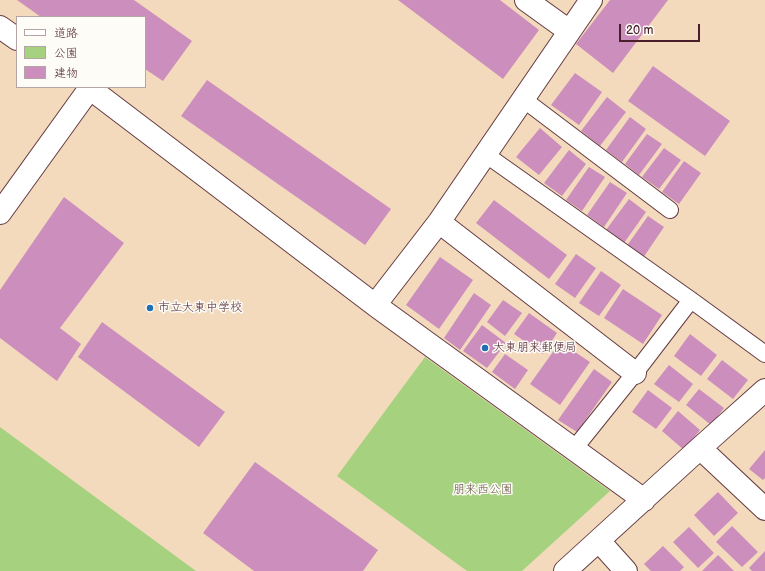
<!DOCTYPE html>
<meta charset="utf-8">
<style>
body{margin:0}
#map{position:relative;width:765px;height:571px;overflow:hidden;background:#f4dabd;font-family:"Balsamiq Sans","Klee One",sans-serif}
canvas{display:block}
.legend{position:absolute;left:16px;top:16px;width:130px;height:72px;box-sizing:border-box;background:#fdfcf7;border:1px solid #b5a4a5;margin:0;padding:5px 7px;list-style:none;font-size:12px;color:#4a1f2b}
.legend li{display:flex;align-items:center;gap:8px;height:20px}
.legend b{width:20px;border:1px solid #b5a4a5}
.scale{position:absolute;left:619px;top:24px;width:81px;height:18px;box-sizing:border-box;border:2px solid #4a1f2b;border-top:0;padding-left:5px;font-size:12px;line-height:14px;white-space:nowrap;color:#4a1f2b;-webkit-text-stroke:3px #fdfcf7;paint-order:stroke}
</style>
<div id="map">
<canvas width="765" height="571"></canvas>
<ul class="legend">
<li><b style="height:5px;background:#fff"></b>道路</li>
<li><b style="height:11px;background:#a6d27f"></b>公園</li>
<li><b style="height:11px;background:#cc8ebc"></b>建物</li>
</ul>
<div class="scale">20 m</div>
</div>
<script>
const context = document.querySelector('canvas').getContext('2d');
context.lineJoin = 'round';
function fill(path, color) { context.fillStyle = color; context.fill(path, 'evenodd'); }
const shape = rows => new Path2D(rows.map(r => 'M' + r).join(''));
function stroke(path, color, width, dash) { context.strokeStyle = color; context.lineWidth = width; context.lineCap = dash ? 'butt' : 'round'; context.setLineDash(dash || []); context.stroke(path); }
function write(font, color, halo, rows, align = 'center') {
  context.font = font + ' "Balsamiq Sans","Klee One",sans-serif'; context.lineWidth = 3; context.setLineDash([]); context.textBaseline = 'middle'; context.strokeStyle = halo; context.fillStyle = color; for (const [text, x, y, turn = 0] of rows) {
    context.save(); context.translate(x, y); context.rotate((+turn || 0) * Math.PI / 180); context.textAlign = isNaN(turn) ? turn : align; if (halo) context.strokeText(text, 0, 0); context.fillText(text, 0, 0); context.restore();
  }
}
fill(shape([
 [425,357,610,491,522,571,467,571,337,476],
 [0,427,196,571,0,571]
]), '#a6d27f');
fill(shape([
 [17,0,134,0,192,41,163,81,145,69,145,17,41,17],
 [398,0,500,0,539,30,503,79],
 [610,0,668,0,613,73,576,44],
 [653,66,730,121,705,156,628,101],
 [575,73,602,92,579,125,551,105],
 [207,80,391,209,365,245,181,116],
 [607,97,626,112,600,146,581,131],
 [630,117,646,129,622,162,606,150],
 [540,128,562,147,539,175,516,157],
 [647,134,662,144,639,175,625,164],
 [664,148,681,160,659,189,642,177],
 [569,150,586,164,562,196,544,183],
 [684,161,701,173,679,204,662,192],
 [589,167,605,177,582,211,566,200],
 [610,182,627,193,604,227,587,215],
 [64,197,124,243,60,328,81,344,57,381,0,338,0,290],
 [629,199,646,212,624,243,606,230],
 [494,200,567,255,549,279,476,223],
 [648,216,664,227,643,258,626,247],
 [576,254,596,268,575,298,555,284],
 [440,257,473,280,439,329,406,305],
 [601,271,621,285,599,316,579,303],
 [623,289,662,315,643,344,604,318],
 [474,293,491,305,460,350,444,338],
 [503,300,522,313,505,336,487,322],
 [529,313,557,333,543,354,514,334],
 [102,322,225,412,199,447,78,357],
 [482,325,506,343,487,368,463,351],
 [690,334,717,355,701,376,674,356],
 [560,342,590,362,560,405,530,384],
 [505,354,528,370,515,389,492,372],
 [722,360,748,380,733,399,707,379],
 [669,365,693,384,679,402,654,384],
 [594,369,612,382,577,432,558,420],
 [699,389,724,408,711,425,686,405],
 [648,390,672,408,656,429,632,412],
 [678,411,700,430,684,450,662,431],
 [765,450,765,478,763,480,749,469],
 [255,462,378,550,363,571,254,571,203,533],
 [718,492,738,513,714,536,694,515],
 [732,526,758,552,742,567,716,542],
 [689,527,714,553,698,568,673,542],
 [663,546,684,567,680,571,651,571,644,564],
 [765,551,765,571,752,571,749,568],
 [718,555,734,571,702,571]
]), '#cc8ebc');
const lane = shape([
 [523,99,670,210],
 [485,154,691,300,765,354],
 [574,449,635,373,691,300]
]);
const street = shape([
 [526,0,569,31],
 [0,27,17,39],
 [88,87,375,305,644,500],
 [0,213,90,88],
 [439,222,635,373],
 [375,305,439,222,591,0],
 [700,448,765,509],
 [599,541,626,571],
 [565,571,700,448,765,390]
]);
stroke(lane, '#643b41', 18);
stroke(street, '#643b41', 24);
stroke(lane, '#fff', 16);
stroke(street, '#fff', 22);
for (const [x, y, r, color] of [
 [150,308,4,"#1f6fb2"],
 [485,348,4,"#1f6fb2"]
]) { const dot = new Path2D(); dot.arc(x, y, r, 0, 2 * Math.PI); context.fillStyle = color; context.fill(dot); stroke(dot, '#fdfcf7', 1.5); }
write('12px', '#4a1f2b', '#fdfcf7', [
 ["市立大東中学校",158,308],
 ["大東朋来郵便局",493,348]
], 'left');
write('12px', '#654', '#fdfcf7', [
 ["朋来西公園",483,490]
]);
</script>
